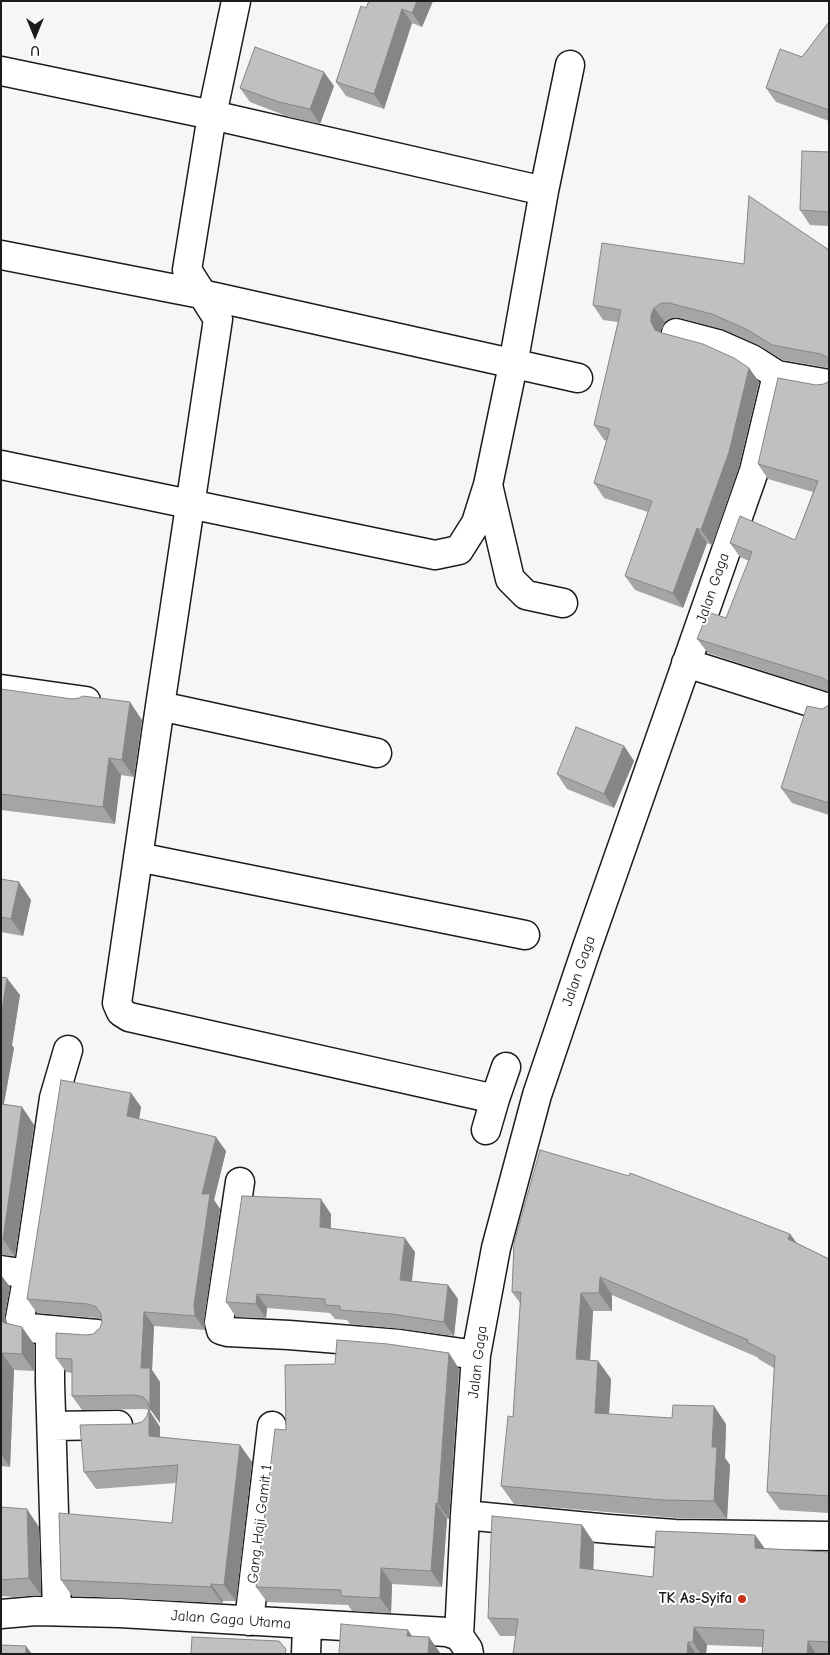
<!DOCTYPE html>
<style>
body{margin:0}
#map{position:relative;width:830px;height:1655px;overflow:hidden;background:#f6f6f6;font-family:"Comic Neue",sans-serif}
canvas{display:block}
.frame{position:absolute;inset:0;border:2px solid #1c1c1c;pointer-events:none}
.north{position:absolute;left:10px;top:10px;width:50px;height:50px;-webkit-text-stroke:4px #fff;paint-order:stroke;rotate:180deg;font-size:14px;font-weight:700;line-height:20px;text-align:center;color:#1c1c1c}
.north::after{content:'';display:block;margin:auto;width:18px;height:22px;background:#1c1c1c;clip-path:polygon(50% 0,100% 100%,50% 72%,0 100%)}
</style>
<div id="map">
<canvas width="830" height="1655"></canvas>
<div class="frame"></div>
<div class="north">U</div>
</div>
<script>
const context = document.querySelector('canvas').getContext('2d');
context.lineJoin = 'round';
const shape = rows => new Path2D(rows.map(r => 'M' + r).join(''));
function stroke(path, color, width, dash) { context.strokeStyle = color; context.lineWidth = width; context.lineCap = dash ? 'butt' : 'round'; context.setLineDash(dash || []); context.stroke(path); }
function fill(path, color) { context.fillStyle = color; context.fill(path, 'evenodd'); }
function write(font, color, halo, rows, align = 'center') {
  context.font = font + ' "Comic Neue",sans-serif'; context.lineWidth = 4; context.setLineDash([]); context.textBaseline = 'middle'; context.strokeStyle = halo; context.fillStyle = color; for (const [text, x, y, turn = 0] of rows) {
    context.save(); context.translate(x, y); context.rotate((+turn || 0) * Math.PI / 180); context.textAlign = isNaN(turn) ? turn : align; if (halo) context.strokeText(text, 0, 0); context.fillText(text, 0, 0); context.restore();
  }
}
const street = shape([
 [236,1,212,115,187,270,218,319,160,706,117,1003,121,1012,129,1017,495,1099,506,1067],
 [1,71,212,115,544,191],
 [1,255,201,294,578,378],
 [676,333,718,344,752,359,777,375],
 [1,465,435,555,459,550,476,523,488,485,513,365,544,191,570,65],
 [488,485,510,579,526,595,563,603],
 [686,663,829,708],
 [1,689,86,701],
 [160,706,377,753],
 [138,857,525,935],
 [486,1130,495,1099],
 [240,1182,219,1322,221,1330,228,1332,289,1335,400,1344,476,1355],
 [1,1270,28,1274,20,1318,22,1326,29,1328,97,1334],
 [28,1274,54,1098,68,1050],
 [50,1330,50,1382,57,1611],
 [52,1426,118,1425],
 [465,1515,609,1529,675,1534,829,1536],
 [1,1614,36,1611,120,1613,447,1632,459,1636,468,1649,469,1654],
 [249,1621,272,1426],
 [459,1636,465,1515,476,1355,496,1248,537,1095,587,947,754,471,777,375,829,384],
 [306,1654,307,1625]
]);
stroke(street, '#1c1c1c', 31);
stroke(street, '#fff', 28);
fill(shape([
 [369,1,433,1,422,27,412,23,384,109,346,96,336,82],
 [829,22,829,121,776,102,766,88,802,57],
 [334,86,320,124,289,117,250,102,240,88],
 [829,152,829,226,810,225,800,210],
 [829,250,829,368,783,360,758,345,722,329,679,318,671,318,665,322,661,330,661,333,749,368,759,382,739,467,712,545,707,543,683,608,635,590,625,576,648,512,604,498,594,483,607,441,604,440,594,425,618,322,603,320,593,305,744,264],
 [829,381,829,692,708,653,697,639,726,618,749,561,740,557,730,543,795,540,813,492,768,479,758,464,816,385,824,384],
 [1,689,142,720,134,777,121,775,115,824,1,810],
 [829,705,829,815,792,803,781,788,822,709],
 [624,746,634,761,614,808,567,789,557,774],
 [1,879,31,900,23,936,1,932],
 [1,977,20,995,12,1045,14,1048,4,1104,22,1107,34,1125,15,1256,1,1255],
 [131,1093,141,1107,139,1119,226,1151,214,1200,220,1209,204,1320,205,1330,154,1326,152,1370,160,1382,160,1423,152,1411,149,1410,160,1427,160,1437,240,1445,252,1462,236,1601,223,1601,222,1603,72,1596,61,1580,172,1523,176,1483,96,1489,84,1472,134,1424,142,1422,147,1416,148,1410,145,1409,82,1410,72,1396,72,1373,66,1372,56,1358,86,1335,93,1334,100,1328,102,1322,102,1320,98,1318,37,1313,27,1299],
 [331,1214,331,1228,415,1252,412,1281,448,1285,458,1299,454,1336,402,1329,350,1324,347,1320,335,1319,330,1313,267,1308,266,1318,236,1317,226,1302],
 [790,1234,797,1243,829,1259,829,1513,780,1510,767,1492,774,1368,760,1360,757,1357,612,1295,612,1311,593,1311,590,1360,598,1361,611,1379,609,1414,726,1424,725,1458,730,1465,727,1519,676,1518,514,1504,501,1486,513,1417,520,1303,512,1292],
 [1,1275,10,1287,5,1315,6,1324,34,1344,34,1371,14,1370,10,1467,1,1466],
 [449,1353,459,1369,449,1519,447,1519,442,1587,392,1584,391,1613,352,1611,348,1605,267,1602,256,1587,286,1430,335,1364],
 [1,1507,39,1527,41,1595,14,1597,1,1596],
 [582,1525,594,1543,593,1570,653,1577,755,1535,765,1549,829,1552,829,1654,762,1654,762,1647,707,1645,706,1654,513,1654,516,1636,500,1636,488,1618]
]), '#a5a5a5');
fill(shape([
 [417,1,433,1,422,27,412,13],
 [402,9,412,23,384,109,374,94],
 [324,72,334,86,320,124,310,109],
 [654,308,665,322,661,330,661,337,655,330,651,322,651,315],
 [749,368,759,382,739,467,712,545,701,530],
 [697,528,707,543,683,608,673,593],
 [130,702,142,720,134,777,122,760],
 [624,746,634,761,614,808,604,794],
 [109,758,121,775,115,824,103,807],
 [19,882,31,900,23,936,11,919],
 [7,978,20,995,12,1045,14,1048,1,1119,1,1017],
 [131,1093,141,1107,137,1130,127,1116],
 [22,1107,34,1125,15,1256,3,1239],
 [216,1137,226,1151,214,1200,220,1209,204,1320,205,1330,195,1316,194,1305,202,1194],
 [321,1199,331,1214,330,1241,320,1227],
 [790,1234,803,1252,788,1239],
 [405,1238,415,1252,410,1294,400,1280],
 [1,1275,10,1287,5,1315,7,1330,1,1323],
 [600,1277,612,1295,612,1311,599,1293],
 [448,1285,458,1299,454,1336,444,1322],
 [581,1293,593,1311,589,1377,576,1359],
 [257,1294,267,1308,266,1318,256,1304],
 [144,1312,154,1326,152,1370,160,1382,160,1423,150,1409,141,1368],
 [22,1327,34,1344,34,1371,22,1354],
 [2,1353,14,1370,10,1467,1,1454,1,1377],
 [449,1353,459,1369,449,1519,438,1504],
 [598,1361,611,1379,608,1431,595,1413],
 [714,1406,726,1424,725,1458,730,1465,727,1519,714,1501,712,1447],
 [149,1410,160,1427,160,1453,149,1436],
 [240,1445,252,1462,236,1601,224,1585],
 [436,1503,447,1519,442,1587,431,1571],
 [27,1509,39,1527,41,1595,29,1578],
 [582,1525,594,1543,593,1586,580,1568],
 [755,1535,768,1553,755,1548],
 [381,1568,392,1584,391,1613,380,1598],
 [211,1584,223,1601,222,1603,211,1587],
 [694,1627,707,1645,706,1654,701,1654,693,1642],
 [408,1630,420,1648,407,1636],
 [429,1637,441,1654,428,1654],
 [808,1641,816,1654,807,1654],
 [688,1642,696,1654,687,1654],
 [26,1646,32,1654,26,1654]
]), '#868686');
const building = shape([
 [369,1,417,1,412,13,402,9,374,94,336,82,361,6,366,8,369,1],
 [829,22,829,110,766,88,780,49,802,57,829,22],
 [255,47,324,72,310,109,279,102,240,88,255,47],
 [802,151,829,152,829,212,800,210,802,151],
 [749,196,829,250,829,358,821,354,772,345,748,330,712,314,669,303,661,303,654,308,651,315,651,322,655,330,662,333,703,344,734,358,749,368,729,452,701,530,697,528,673,593,625,576,652,501,594,483,610,429,594,425,621,310,593,305,602,243,744,264,749,196],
 [778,378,816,385,824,384,829,381,829,682,823,678,697,639,708,612,726,618,752,552,730,543,740,516,795,540,818,481,758,464,778,378],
 [1,689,72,699,79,698,83,696,130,702,122,760,109,758,103,807,1,794,1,689],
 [829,705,829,803,781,788,807,706,822,709,829,705],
 [576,727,624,746,604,794,557,774,576,727],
 [1,879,19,882,11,919,1,917,1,879],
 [1,977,7,978,1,1017,1,977],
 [61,1080,131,1093,127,1116,216,1137,202,1194,210,1194,194,1305,195,1316,144,1312,141,1368,150,1368,150,1409,148,1402,143,1397,135,1395,72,1396,72,1359,56,1358,56,1333,86,1335,93,1334,100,1328,102,1322,101,1314,96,1307,88,1304,27,1299,61,1080],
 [1,1104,22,1107,3,1239,1,1239,1,1104],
 [540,1150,629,1176,630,1173,790,1234,788,1239,829,1259,829,1496,767,1492,775,1356,747,1342,748,1340,600,1277,599,1293,581,1293,576,1359,598,1361,595,1413,672,1418,673,1405,714,1406,712,1447,717,1447,714,1501,663,1500,501,1486,508,1416,513,1417,521,1292,512,1292,514,1243,540,1150],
 [242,1196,321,1199,320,1227,405,1238,400,1280,448,1285,444,1322,392,1314,340,1310,340,1306,325,1305,325,1299,257,1294,256,1304,226,1302,242,1196],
 [1,1321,5,1323,22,1327,22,1354,2,1353,1,1377,1,1321],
 [337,1340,388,1344,449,1353,438,1504,436,1503,431,1571,381,1568,380,1598,341,1596,341,1590,256,1587,275,1429,286,1430,285,1365,335,1364,337,1340],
 [149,1410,149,1436,240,1445,224,1585,211,1584,211,1587,61,1580,59,1513,172,1523,178,1465,84,1472,80,1425,134,1424,142,1422,147,1416,149,1410],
 [1,1507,27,1509,29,1578,1,1580,1,1507],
 [492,1516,582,1525,580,1568,653,1577,656,1531,755,1535,755,1548,829,1552,829,1642,808,1641,807,1654,762,1654,764,1630,694,1627,693,1642,688,1642,687,1654,513,1654,518,1619,488,1618,492,1516],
 [341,1624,408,1630,407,1636,429,1637,428,1654,339,1654,341,1624],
 [192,1637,279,1641,286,1649,285,1654,191,1654,192,1637],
 [1,1645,26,1646,26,1654,1,1654,1,1645]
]);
fill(building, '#c0c0c0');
stroke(building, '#868686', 1);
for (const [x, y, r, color] of [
 [742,1599,5,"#c8321e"]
]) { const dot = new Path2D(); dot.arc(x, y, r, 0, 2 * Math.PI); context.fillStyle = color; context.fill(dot); stroke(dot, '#fff', 2); }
write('15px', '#1c1c1c', '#fff', [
 ["Jalan Gaga",713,588,-71],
 ["Jalan Gaga",579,971,-71],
 ["Jalan Gaga",478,1362,-83],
 ["Gang Haji Gamit 1",260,1524,-83],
 ["Jalan Gaga Utama",231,1620,4]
]);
write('bold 15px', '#1c1c1c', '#fff', [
 ["TK As-Syifa",732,1599]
], 'right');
</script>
